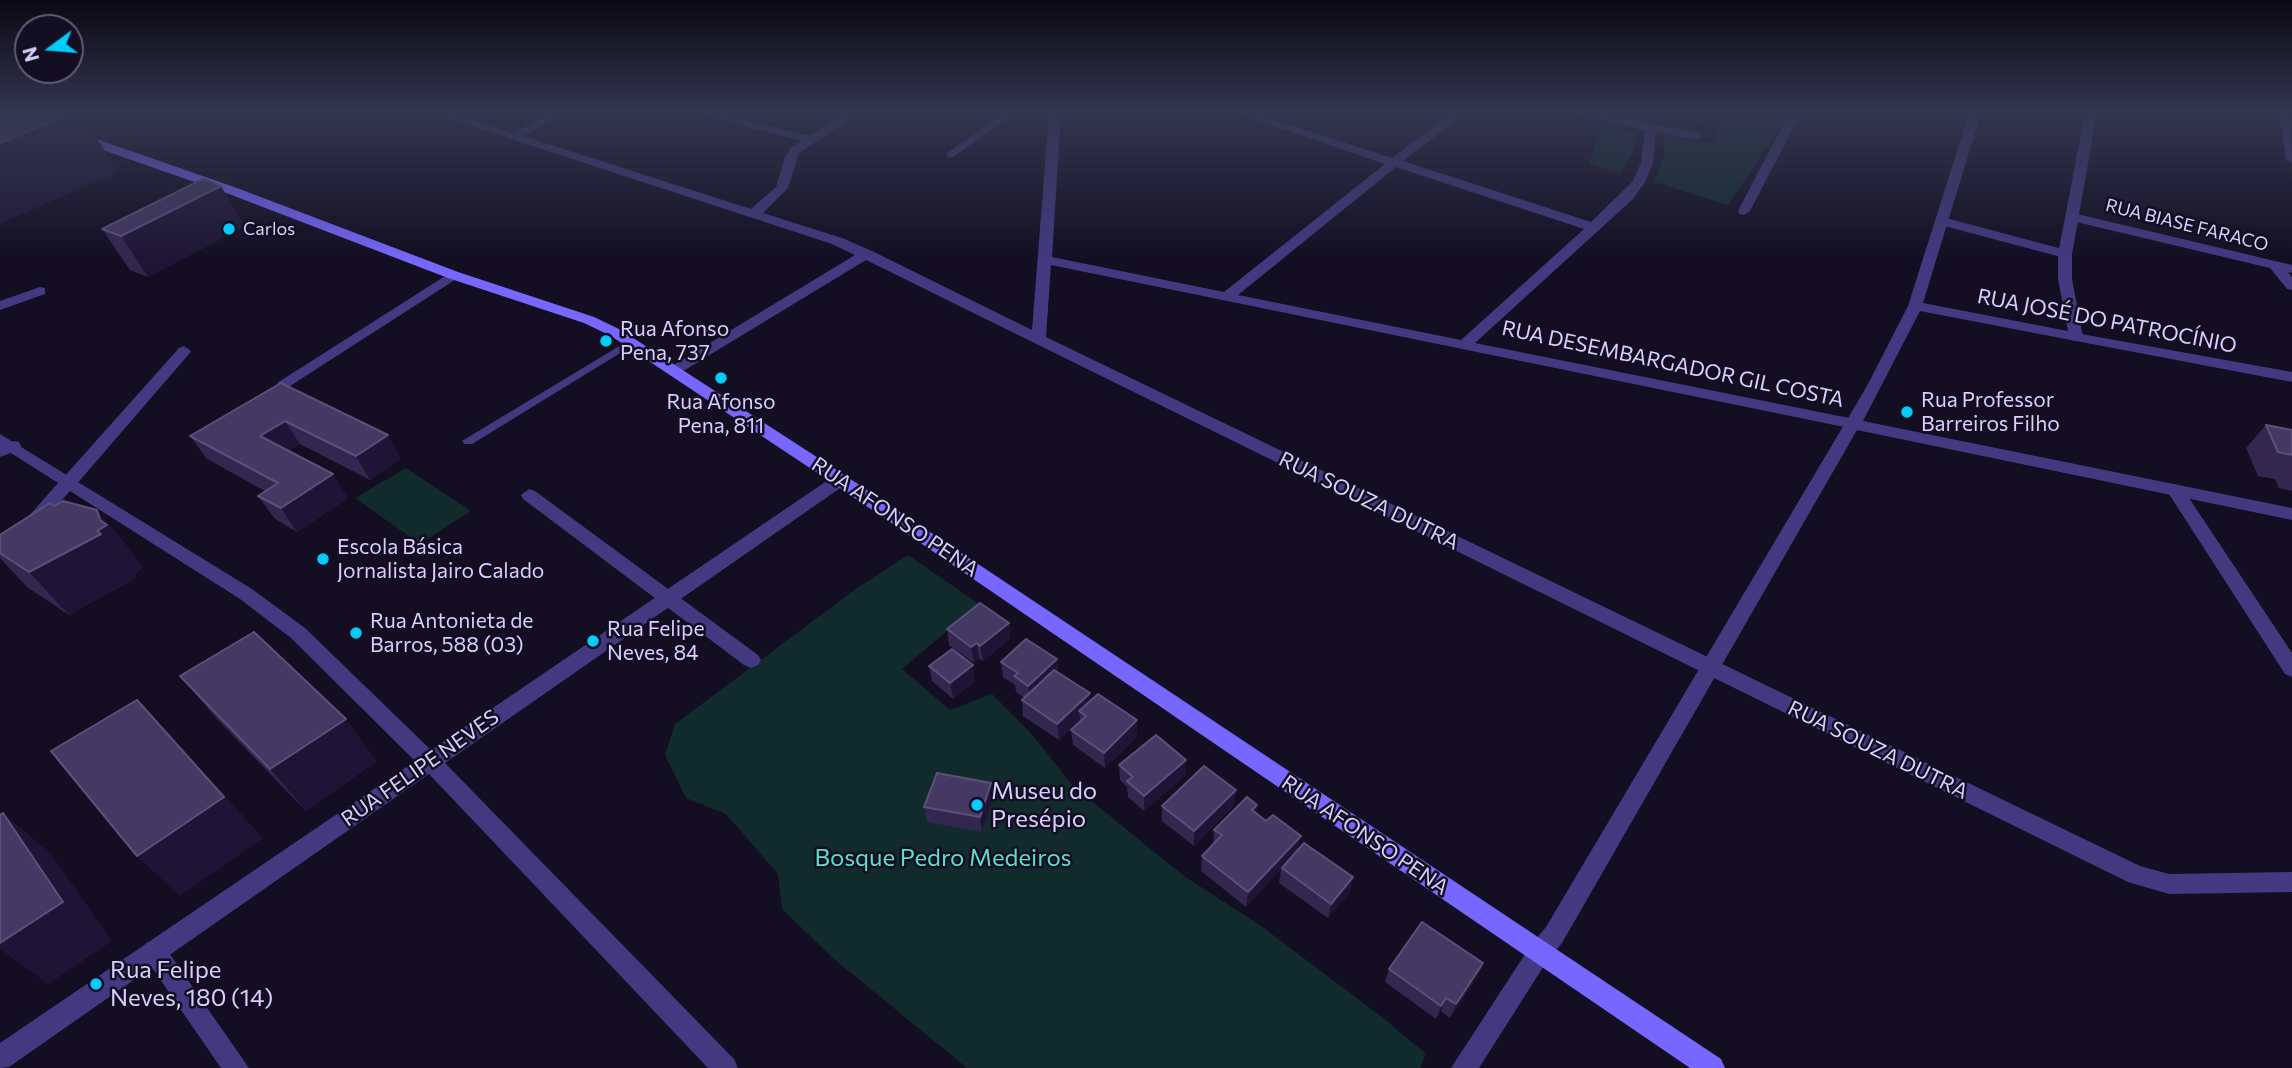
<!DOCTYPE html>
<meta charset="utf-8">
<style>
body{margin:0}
#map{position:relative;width:2292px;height:1068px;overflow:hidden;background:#130e22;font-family:Commissioner,sans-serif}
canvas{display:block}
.north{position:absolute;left:14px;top:14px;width:70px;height:70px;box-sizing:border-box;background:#130e22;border:2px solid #625b7a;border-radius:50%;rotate:254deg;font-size:19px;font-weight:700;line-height:28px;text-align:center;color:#d9cfff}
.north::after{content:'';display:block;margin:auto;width:24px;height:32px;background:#01cbf9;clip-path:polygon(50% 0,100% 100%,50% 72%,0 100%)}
</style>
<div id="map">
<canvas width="2292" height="1068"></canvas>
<div class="north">N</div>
</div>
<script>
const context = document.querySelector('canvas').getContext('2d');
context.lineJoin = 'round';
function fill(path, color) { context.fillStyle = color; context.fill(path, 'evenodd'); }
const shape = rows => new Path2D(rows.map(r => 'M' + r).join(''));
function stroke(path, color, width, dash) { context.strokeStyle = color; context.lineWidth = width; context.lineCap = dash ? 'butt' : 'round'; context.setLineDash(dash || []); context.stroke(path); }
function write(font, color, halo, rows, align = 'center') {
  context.font = font + ' Commissioner,sans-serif'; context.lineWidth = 5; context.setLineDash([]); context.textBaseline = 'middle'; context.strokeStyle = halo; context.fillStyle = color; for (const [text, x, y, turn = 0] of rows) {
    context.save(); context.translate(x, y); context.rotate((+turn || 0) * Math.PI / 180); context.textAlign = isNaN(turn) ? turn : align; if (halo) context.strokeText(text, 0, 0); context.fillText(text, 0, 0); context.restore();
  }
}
fill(shape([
 [1726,113,1785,113,1776,134,1728,205,1654,182,1665,155,1663,135,1712,143],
 [1602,126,1636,133,1633,152,1621,174,1589,164],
 [406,468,471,511,420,544,355,498],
 [908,555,979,604,902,669,950,710,992,694,1031,733,1073,786,1184,876,1261,926,1382,1017,1426,1054,1420,1068,967,1068,834,959,782,909,778,874,726,814,686,798,665,755,675,724,857,588]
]), '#112b2c');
fill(shape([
 [1005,113,1015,113,953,157,947,157,947,153,1005,113],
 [631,339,636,342,635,344,472,444,464,444,462,441,631,339]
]), '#423981');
fill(shape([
 [432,113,450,113,512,133,550,113,565,113,523,136,751,209,776,187,785,157,791,148,802,141,695,113,716,113,810,136,845,113,859,113,799,153,788,188,763,213,842,238,872,251,1032,330,1049,113,1061,113,1052,257,1224,292,1385,164,1236,113,1254,113,1392,158,1452,113,1466,113,1403,161,1591,222,1633,181,1641,163,1645,130,1569,113,1595,113,1701,133,1703,136,1697,140,1656,132,1653,163,1645,182,1633,199,1475,343,1854,419,1860,420,1862,424,1860,428,1854,429,1051,265,1046,337,2140,866,2169,874,2292,872,2292,892,2169,894,2128,882,866,260,680,373,670,373,667,370,670,367,855,255,832,244,432,113],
 [1396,167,1584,229,1461,340,1238,295,1396,167],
 [1789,113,1801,113,1750,211,1744,215,1739,214,1738,211,1789,113],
 [2279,113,2291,113,2292,163,2286,159,2279,113],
 [2073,213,2292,265,2292,273,2288,272,2292,277,2292,290,2287,289,2270,268,2068,220,2068,214,2073,213],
 [1942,217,2070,251,2072,254,2065,258,1937,224,1935,221,1942,217],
 [453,271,460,275,458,278,290,386,280,386,277,383,453,271],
 [40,287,45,288,45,294,0,310,0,301,40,287],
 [2076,333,2292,372,2292,382,2071,340,2069,337,2076,333],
 [184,346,191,351,189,354,75,486,63,486,61,482,63,478,179,348,184,346],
 [13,441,19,442,21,446,19,450,0,457,0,446,13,441],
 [2175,484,2181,486,2292,653,2292,677,2285,674,2169,494,2167,490,2175,484],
 [529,489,535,491,758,655,761,660,758,665,751,668,744,665,523,499,521,495,529,489],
 [154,940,162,943,249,1068,221,1068,146,959,142,951,146,943,154,940],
 [1539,942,1547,945,1551,953,1547,961,1479,1068,1451,1068,1531,945,1539,942]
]), '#423981');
fill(shape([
 [1969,113,1981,113,1923,303,2068,331,2058,279,2058,254,2085,113,2097,113,2072,254,2072,279,2083,337,2076,341,1920,311,1863,421,2292,508,2292,520,1857,430,1562,943,1547,961,1539,964,1531,961,1527,953,1531,945,1546,927,1867,386,1908,306,1969,113],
 [0,434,252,589,305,628,431,750,834,476,846,476,848,480,846,484,445,763,734,1059,738,1068,708,1068,429,774,9,1067,0,1068,0,1043,415,761,291,638,240,599,70,491,40,525,28,525,25,521,28,517,58,483,0,446,0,434]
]), '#423981');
fill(shape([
 [77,135,85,135,237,188,458,272,594,317,621,330,846,476,1721,1059,1725,1068,1690,1068,834,484,611,336,584,323,448,278,229,194,77,141,77,135]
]), '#7867fe');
fill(shape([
 [1659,113,1707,113,1702,123],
 [245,226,148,277,130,270,102,229],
 [281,383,401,459,370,480,300,444,288,451,348,498,297,532,275,519,258,496,265,491,207,459,190,436],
 [2266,425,2292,430,2292,491,2279,488,2275,479,2258,476,2246,448],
 [0,535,133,553,135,558,143,568,134,574,137,577,69,615,27,587,0,558],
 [1009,623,1010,639,983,661,979,659,974,663,949,645,947,629],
 [1057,659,1058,672,1090,701,1137,736,1105,768,1073,745,1071,730,1080,721,1080,719,1059,740,1023,716,1022,700,1024,698,1016,692,1015,685,1003,677,1001,662],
 [929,666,975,681,953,699,932,681],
 [180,676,377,761,306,811,217,719],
 [1186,760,1186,775,1144,811,1128,797,1127,787,1120,780,1119,765],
 [1236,790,1234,805,1194,846,1162,821,1162,806],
 [993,798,982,832,927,822,924,807],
 [1257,805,1256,814,1350,892,1328,918,1279,883,1281,869,1246,907,1201,871,1202,856,1213,845,1214,830],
 [1483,963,1477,977,1450,1018,1441,1011,1436,1019,1385,982,1389,969]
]), '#332750');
fill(shape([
 [73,113,81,113,118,172,0,224,0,143],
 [221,186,245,226,148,277,121,236],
 [285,421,300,444,275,459,260,436],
 [388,435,401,459,370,480,356,456],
 [333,474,348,498,297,532,281,508],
 [97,510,133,553,135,558,143,568,134,574,137,577,69,615,29,572,97,531,100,520],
 [1009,623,1010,639,983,661,980,646],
 [977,643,979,659,974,663,971,647],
 [1057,659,1058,675,1030,701,1028,686],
 [973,665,975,681,953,699,950,683],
 [1090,693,1091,709,1079,711,1080,719,1059,740,1057,724],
 [137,700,263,838,180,896,137,856],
 [346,719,377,761,306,811,270,769],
 [1137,720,1137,736,1105,768,1104,753],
 [1186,760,1186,775,1144,811,1144,796],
 [991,783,993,798,982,832,980,817],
 [1236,790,1234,805,1194,846,1194,831],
 [1257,805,1256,820,1252,810],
 [3,813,51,854,112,941,48,984,0,949],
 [1301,836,1298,851,1246,907,1248,892],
 [1353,877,1350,892,1328,918,1331,904],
 [1483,963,1477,977,1450,1018,1456,1004],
 [1446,998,1441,1011,1436,1019,1441,1006]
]), '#1e1536');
const building = shape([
 [0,113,73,113,0,143,0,113],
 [203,179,221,186,121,236,102,229,203,179],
 [281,383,388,435,356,456,285,421,260,436,333,474,281,508,258,496,278,483,190,436,281,383],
 [2266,425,2292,430,2292,455,2278,452,2266,425],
 [63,501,97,510,100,520,107,525,97,531,101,534,29,572,0,553,0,535,50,503,54,506,63,501],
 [980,603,1009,623,980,646,977,643,971,647,947,629,980,603],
 [254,632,346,719,270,769,180,676,254,632],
 [1026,639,1057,659,1028,686,1014,676,1018,673,1001,662,1026,639],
 [952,649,973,665,950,683,929,666,952,649],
 [1054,670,1090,693,1057,724,1022,700,1054,670],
 [1098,694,1137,720,1104,753,1071,730,1086,716,1079,711,1098,694],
 [137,700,224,797,137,856,51,751,137,700],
 [1156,735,1186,760,1144,796,1127,781,1133,777,1119,765,1156,735],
 [1204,766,1236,790,1194,831,1162,806,1204,766],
 [937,773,991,783,980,817,924,807,937,773],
 [1247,797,1257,805,1252,810,1266,821,1273,815,1301,836,1248,892,1202,856,1222,835,1214,830,1247,797],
 [3,813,63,902,0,943,0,815,3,813],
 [1304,843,1353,877,1331,904,1282,868,1304,843],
 [1422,922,1483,963,1456,1004,1446,998,1441,1006,1389,969,1422,922]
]);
fill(building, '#443963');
stroke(building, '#5c507b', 2);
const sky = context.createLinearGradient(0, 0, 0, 263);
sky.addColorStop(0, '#0a0813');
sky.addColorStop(0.43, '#33364f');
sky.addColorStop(1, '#33364f00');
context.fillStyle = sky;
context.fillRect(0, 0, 2292, 263);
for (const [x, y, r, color] of [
 [229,229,7,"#01cbf9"],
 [606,341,7,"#01cbf9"],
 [721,378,7,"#01cbf9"],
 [1907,412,7,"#01cbf9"],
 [323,559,7,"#01cbf9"],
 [356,633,7,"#01cbf9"],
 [593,641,7,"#01cbf9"],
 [977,805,7,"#01cbf9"],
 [96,984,7,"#01cbf9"]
]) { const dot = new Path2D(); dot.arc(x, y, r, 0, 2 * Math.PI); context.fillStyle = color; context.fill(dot); stroke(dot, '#130e22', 2.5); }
write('18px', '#d9cfff', '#130e22', [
 ["RUA BIASE FARACO",2187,225,14]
]);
write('18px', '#d9cfff', '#130e22', [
 ["Carlos",243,229]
], 'left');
write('21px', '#d9cfff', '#130e22', [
 ["RUA JOSÉ DO PATROCÍNIO",2107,321,11],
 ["RUA DESEMBARGADOR GIL COSTA",1673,364,12],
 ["RUA SOUZA DUTRA",1369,501,26],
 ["RUA AFONSO PENA",895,517,34],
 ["RUA SOUZA DUTRA",1878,750,26],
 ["RUA FELIPE NEVES",420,768,-35],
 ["RUA AFONSO PENA",1365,835,34]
]);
write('21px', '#d9cfff', '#130e22', [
 ["Rua Afonso",620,329],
 ["Pena, 737",620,353],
 ["Rua Professor",1921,400],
 ["Barreiros Filho",1921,424],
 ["Rua Afonso",721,402,"center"],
 ["Pena, 811",721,426,"center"],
 ["Escola Básica",337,547],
 ["Jornalista Jairo Calado",337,571],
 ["Rua Antonieta de",370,621],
 ["Barros, 588 (03)",370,645],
 ["Rua Felipe",607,629],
 ["Neves, 84",607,653]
], 'left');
write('24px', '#d9cfff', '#130e22', [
 ["Museu do",991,791],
 ["Presépio",991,819],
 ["Rua Felipe",110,970],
 ["Neves, 180 (14)",110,998]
], 'left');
write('24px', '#5bdfc9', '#130e22', [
 ["Bosque Pedro Medeiros",943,858]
]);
</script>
